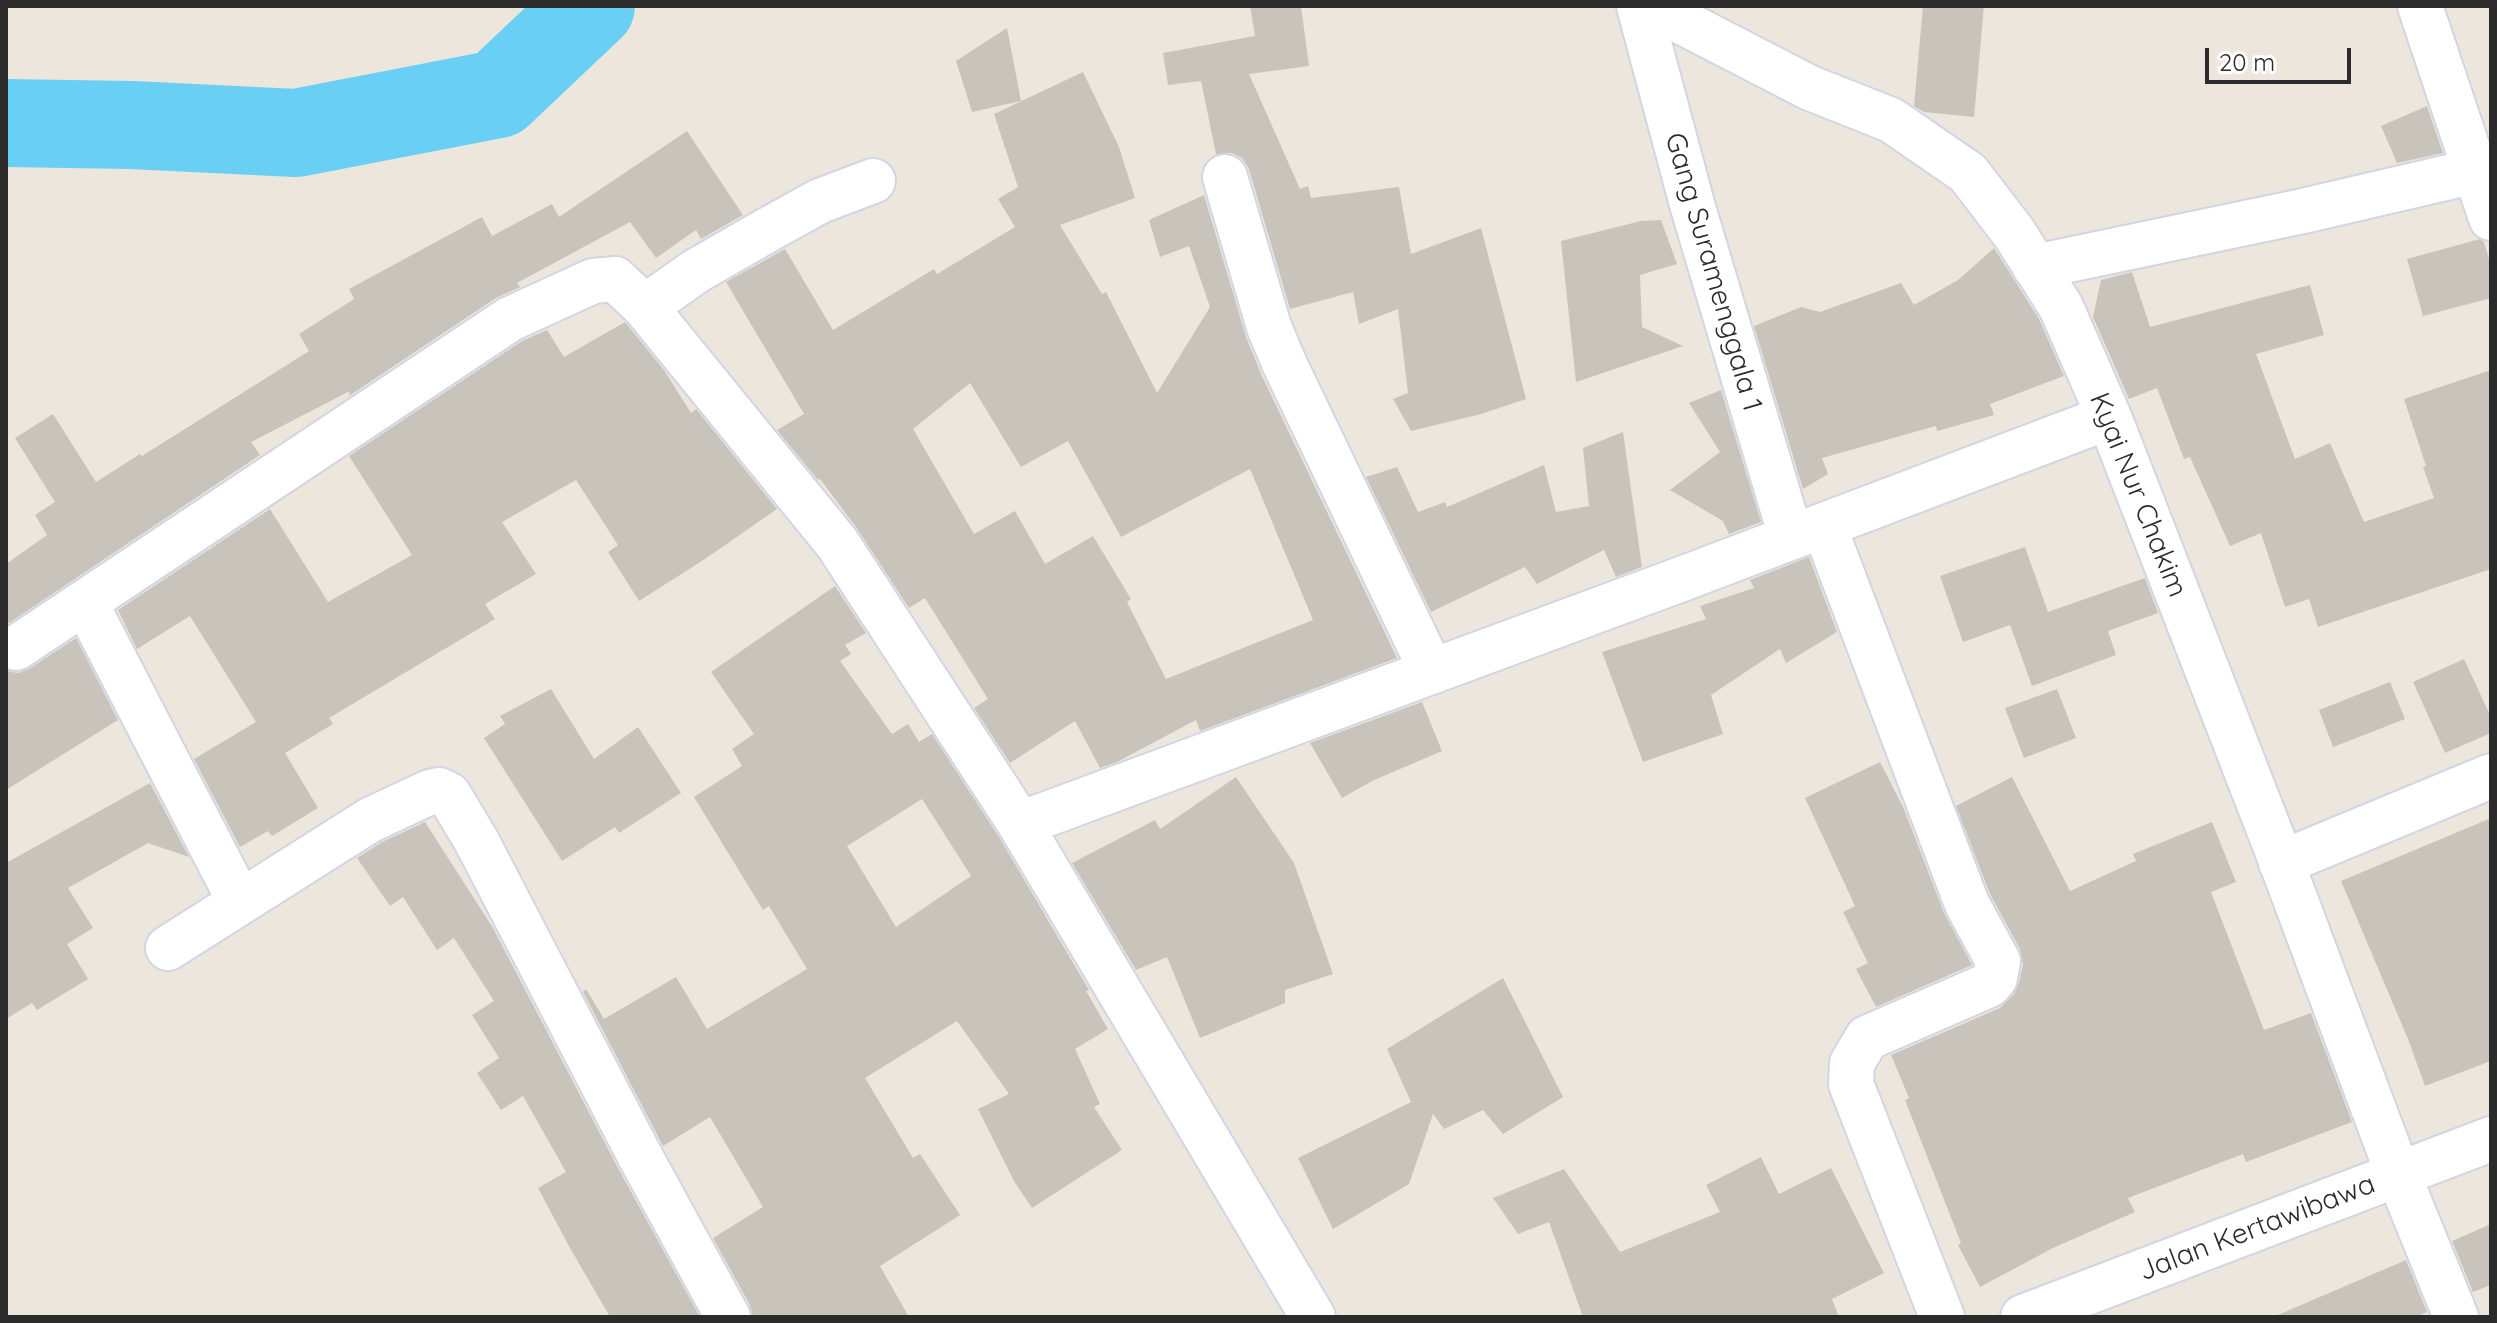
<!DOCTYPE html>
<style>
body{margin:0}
#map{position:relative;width:2497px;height:1323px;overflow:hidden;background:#ede6dc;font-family:Quicksand,sans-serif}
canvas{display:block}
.frame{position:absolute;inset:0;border:8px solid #2b2b2b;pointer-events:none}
.scale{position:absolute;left:2205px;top:48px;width:146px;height:36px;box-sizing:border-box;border:4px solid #2b2b2b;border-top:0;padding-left:10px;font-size:24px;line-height:28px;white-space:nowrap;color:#2b2b2b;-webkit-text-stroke:6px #fff;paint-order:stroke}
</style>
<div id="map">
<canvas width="2497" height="1323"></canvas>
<div class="frame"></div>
<div class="scale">20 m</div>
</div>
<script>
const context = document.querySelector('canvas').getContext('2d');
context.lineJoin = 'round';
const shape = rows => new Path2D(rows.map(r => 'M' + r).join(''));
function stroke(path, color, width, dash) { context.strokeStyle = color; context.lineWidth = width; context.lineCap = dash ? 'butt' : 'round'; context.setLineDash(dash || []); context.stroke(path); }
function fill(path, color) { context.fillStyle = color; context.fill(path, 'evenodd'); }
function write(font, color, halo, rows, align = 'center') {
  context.font = font + ' Quicksand,sans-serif'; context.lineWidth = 6; context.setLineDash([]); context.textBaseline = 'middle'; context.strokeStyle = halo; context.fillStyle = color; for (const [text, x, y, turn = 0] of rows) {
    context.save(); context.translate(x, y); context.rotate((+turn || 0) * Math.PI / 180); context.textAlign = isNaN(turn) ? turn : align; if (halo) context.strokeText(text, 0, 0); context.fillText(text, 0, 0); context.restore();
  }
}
stroke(shape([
 [6,123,131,125,296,133,498,94,591,6]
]), '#6acff4', 88);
fill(shape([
 [1250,6,1301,6,1309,66,1249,74,1300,189,1308,186,1311,198,1399,187,1411,254,1481,228,1526,399,1481,414,1411,431,1393,399,1408,393,1398,309,1359,324,1353,292,1290,309,1249,169,1242,158,1232,153,1216,154,1201,81,1168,85,1163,53,1255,36],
 [1923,6,1984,6,1974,117,1924,112,1914,106],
 [1007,28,1021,101,972,112,956,61],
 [1083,72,1119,147,1135,198,1060,225,1102,294,1106,292,1157,393,1210,307,1189,246,1160,257,1149,220,1204,195,1246,337,1262,376,1397,658,1200,731,1196,720,1117,762,1100,768,1075,721,1010,763,974,708,988,699,925,598,909,608,856,527,820,479,818,480,777,430,804,414,726,282,785,249,833,330,934,269,937,274,1015,227,998,199,1018,187,994,114],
 [970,383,1021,467,1068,441,1121,537,1250,469,1313,620,1166,679,1127,602,1131,599,1093,536,1045,564,1015,511,974,534,913,429],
 [2427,106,2443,153,2397,163,2381,126],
 [687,131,743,215,701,239,696,230,656,258,630,222,517,283,520,287,496,298,349,396,350,391,251,442,260,455,6,625,6,564,47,535,35,515,55,502,15,438,53,414,96,482,140,454,142,456,309,351,299,334,354,299,349,289,482,217,492,236,552,204,559,217],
 [1661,220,1677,264,1640,275,1642,327,1683,346,1576,382,1561,241,1641,221],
 [2480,239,2484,242,2491,266,2491,298,2423,316,2407,259],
 [1994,248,2039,319,2064,376,1990,404,1994,415,1937,431,1936,426,1822,458,1828,474,1803,489,1754,326,1801,307,1820,312,1901,283,1914,305,1958,280],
 [2132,272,2150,327,2310,285,2324,335,2256,354,2295,459,2330,443,2364,522,2434,498,2423,467,2426,466,2404,399,2491,370,2491,569,2318,627,2309,599,2285,607,2261,533,2230,546,2190,457,2184,459,2157,388,2129,399,2093,317,2101,280],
 [625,322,664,370,691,413,696,409,777,509,705,559,639,601,608,552,618,545,576,480,502,522,536,574,485,604,495,619,329,718,333,724,285,753,318,808,272,836,268,831,240,847,194,759,256,722,190,616,137,649,118,610,270,509,328,602,412,555,349,456,522,341,547,330,564,357],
 [1721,390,1761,522,1729,534,1723,521,1670,490,1720,452,1689,403],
 [1623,432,1642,567,1616,577,1604,550,1537,584,1525,567,1431,612,1366,477,1397,467,1418,512,1445,502,1447,507,1544,465,1556,512,1589,506,1583,448],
 [2025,547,2048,612,2145,578,2158,613,2108,631,2116,655,2032,686,2010,625,1963,642,1940,576],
 [1809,557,1837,632,1786,663,1780,649,1711,695,1723,734,1643,762,1602,652,1706,619,1700,606,1754,588,1750,580],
 [835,586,866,633,845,645,851,654,840,661,892,734,908,724,919,742,932,734,999,837,1089,990,1086,991,1108,1029,1075,1049,1100,1104,1094,1107,1122,1150,1032,1208,1014,1181,978,1109,1009,1094,957,1021,865,1078,913,1158,920,1154,960,1215,880,1266,909,1317,753,1317,750,1305,713,1238,763,1207,710,1117,663,1146,583,992,586,989,604,1019,676,977,707,1029,807,969,769,906,763,910,694,797,742,766,732,749,754,734,711,672],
 [922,799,971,876,896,927,847,846],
 [76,638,118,720,6,790,6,671,18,673,29,669],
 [2464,659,2491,717,2491,733,2445,753,2413,682],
 [2390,682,2405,719,2333,747,2319,710],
 [551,689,594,759,638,727,681,793,619,833,615,827,562,861,484,738,505,724,500,716],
 [2057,689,2076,738,2024,758,2005,708],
 [1422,702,1442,751,1372,781,1342,798,1310,743],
 [1880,762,1904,809,1944,913,1972,965,1876,1007,1856,969,1868,963,1843,912,1855,906,1805,798],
 [1236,777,1294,863,1333,974,1285,990,1285,1003,1200,1038,1167,957,1136,970,1072,863,1155,820,1160,829],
 [2012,777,2070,891,2136,861,2133,854,2212,822,2236,882,2211,892,2264,1030,2311,1013,2352,1122,2246,1162,2243,1154,2128,1198,2135,1212,2053,1248,1980,1287,1958,1245,1961,1243,1905,1100,1909,1098,1891,1055,2000,1008,2014,994,2019,983,2023,965,2020,949,1990,894,1956,806],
 [150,783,189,857,148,843,68,888,93,928,67,944,88,979,37,1010,32,1003,6,1019,6,863],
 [2491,818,2491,1061,2425,1086,2408,1039,2341,881],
 [425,822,493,928,619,1170,700,1317,610,1317,570,1248,538,1188,566,1172,523,1096,501,1110,477,1073,499,1058,472,1015,494,1001,454,938,437,950,403,897,390,906,357,858,382,842],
 [1503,978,1563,1097,1503,1134,1483,1110,1444,1129,1433,1114,1409,1184,1333,1229,1298,1158,1411,1102,1387,1049],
 [1761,1157,1779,1194,1831,1168,1884,1273,1832,1299,1839,1317,1583,1317,1549,1222,1518,1234,1493,1198,1564,1169,1620,1252,1720,1212,1706,1185],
 [2491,1224,2491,1285,2473,1292,2452,1241],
 [2406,1260,2427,1312,2416,1317,2273,1317]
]), '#c9c4bb');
const minor = shape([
 [1639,6,1692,204,1791,537],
 [1651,6,1810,88,1891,120,1968,173,2014,233,2061,307,2109,417,2275,845,2398,1174,2456,1317],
 [2420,6,2491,218],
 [1225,177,1269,327,1285,365,1432,672],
 [2035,267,2303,211,2475,171],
 [645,307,696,271,771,228,820,201,873,181],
 [1824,526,1967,904,1998,961,1995,978,1989,985,1867,1038,1852,1063,1851,1084,1942,1317],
 [85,602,240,902],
 [16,648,510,319,593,281,615,279,645,307,837,543,1020,824,1313,1317],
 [1020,824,1679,580,2109,417],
 [2281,863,2491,776],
 [168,948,370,820,430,792,439,790,449,795,477,842,641,1158,728,1317],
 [2023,1317,2491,1139]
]);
stroke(minor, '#d1d5e4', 48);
stroke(minor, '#fff', 44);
write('28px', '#2b2b2b', '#fff', [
 ["Gang Suramenggala 1",1713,272,74],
 ["Kyai Nur Chakim",2138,495,68],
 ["Jalan Kertawibawa",2257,1228,-21]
]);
</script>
